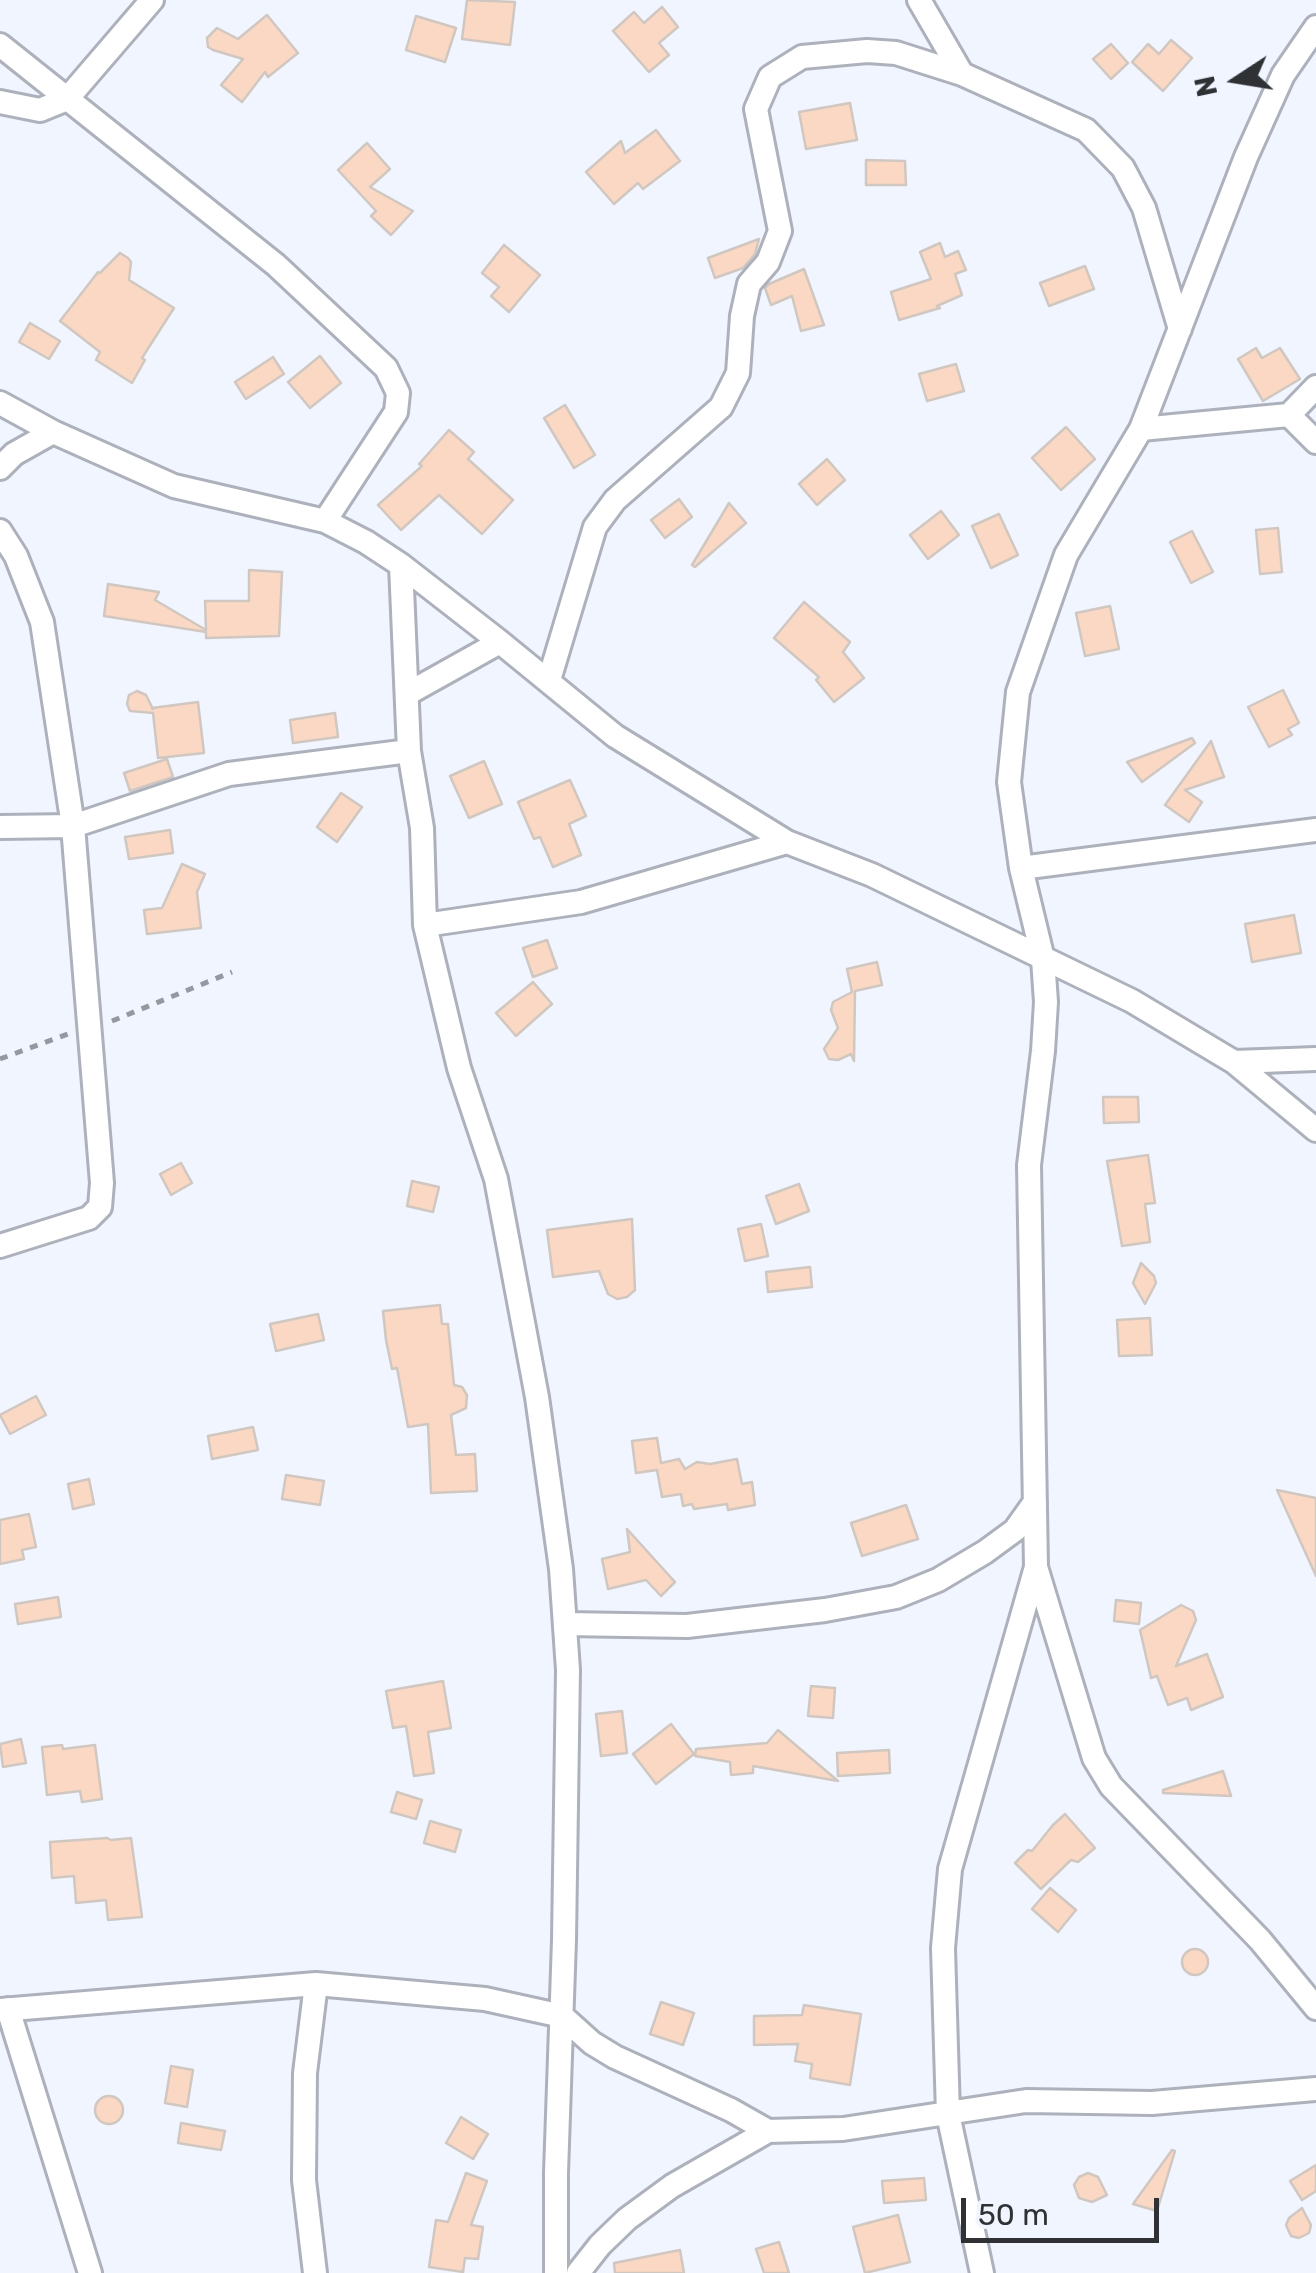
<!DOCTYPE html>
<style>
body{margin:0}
#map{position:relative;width:1316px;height:2273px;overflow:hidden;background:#f1f5ff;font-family:Rubik,sans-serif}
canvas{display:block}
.north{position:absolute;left:1186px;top:30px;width:100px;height:100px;-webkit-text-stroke:8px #f1f5ff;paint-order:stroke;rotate:258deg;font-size:28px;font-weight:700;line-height:40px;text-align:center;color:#2f3134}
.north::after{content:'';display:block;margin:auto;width:35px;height:45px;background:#2f3134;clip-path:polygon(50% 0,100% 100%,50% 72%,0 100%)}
.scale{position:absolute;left:961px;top:2198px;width:198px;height:45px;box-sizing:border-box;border:5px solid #2f3134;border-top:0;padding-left:12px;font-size:30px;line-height:35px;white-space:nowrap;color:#2f3134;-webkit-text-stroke:8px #f1f5ff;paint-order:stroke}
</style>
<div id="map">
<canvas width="1316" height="2273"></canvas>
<div class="north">N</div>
<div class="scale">50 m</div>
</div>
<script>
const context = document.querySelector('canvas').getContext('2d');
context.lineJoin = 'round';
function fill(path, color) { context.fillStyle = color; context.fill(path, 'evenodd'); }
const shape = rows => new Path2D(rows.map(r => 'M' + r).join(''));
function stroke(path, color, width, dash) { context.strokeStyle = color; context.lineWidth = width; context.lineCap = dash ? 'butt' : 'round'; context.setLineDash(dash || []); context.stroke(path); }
const building = shape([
 [467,0,515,2,510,45,462,39,467,0],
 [662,7,678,27,659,43,669,55,649,72,613,31,634,12,644,23,662,7],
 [267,15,298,53,268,77,265,72,242,102,221,85,243,59,213,50,208,47,207,38,217,28,238,39,267,15],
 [416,16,456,28,445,62,406,50,416,16],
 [1171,40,1192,58,1163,91,1132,62,1148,44,1159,54,1171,40],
 [1111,44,1128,63,1111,79,1093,59,1111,44],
 [850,103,857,140,806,149,799,112,850,103],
 [656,130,680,161,643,189,638,183,614,204,586,172,621,141,625,153,656,130],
 [367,143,390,169,370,187,413,211,391,235,371,216,376,211,338,170,367,143],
 [866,160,905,161,906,185,866,185,866,160],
 [759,239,755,254,743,268,715,278,708,258,759,239],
 [940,243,945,257,958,251,966,270,955,274,962,295,937,306,940,308,899,320,891,292,931,279,920,252,940,243],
 [504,245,540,275,509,312,491,296,499,287,482,273,504,245],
 [120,253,128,258,131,262,129,280,174,308,142,358,145,360,132,383,96,360,100,352,60,321,98,272,100,273,120,253],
 [1085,266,1094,289,1049,306,1040,283,1085,266],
 [804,269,824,325,801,331,792,296,771,305,765,288,769,284,804,269],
 [30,323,60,341,49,359,19,342,30,323],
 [1256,348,1262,358,1280,348,1300,379,1263,401,1238,359,1256,348],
 [320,356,341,383,310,408,288,382,320,356],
 [273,357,284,374,246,399,235,382,273,357],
 [956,364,964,391,927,401,919,374,956,364],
 [565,405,595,455,574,468,544,418,565,405],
 [1066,427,1095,459,1061,490,1032,458,1066,427],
 [449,430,474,452,468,459,513,500,482,534,439,495,401,530,378,505,422,466,419,464,449,430],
 [827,459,845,480,817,505,799,484,827,459],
 [679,499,692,517,665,538,651,520,679,499],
 [729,503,746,523,695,567,692,565,729,503],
 [941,511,959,535,928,559,910,535,941,511],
 [999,514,1018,555,991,568,972,526,999,514],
 [1278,528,1282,572,1260,574,1256,530,1278,528],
 [1192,531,1213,572,1191,583,1170,542,1192,531],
 [249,570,282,572,279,636,206,638,206,632,104,616,108,584,159,592,155,600,206,630,205,601,249,601,249,570],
 [804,602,850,642,843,652,864,678,834,702,816,680,819,677,774,638,804,602],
 [1110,606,1119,649,1085,656,1076,613,1110,606],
 [1283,690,1299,723,1288,729,1292,735,1269,747,1248,707,1283,690],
 [137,691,146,695,153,709,152,708,198,702,204,753,158,758,153,713,130,711,127,704,129,695,137,691],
 [335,713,338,737,293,743,290,720,335,713],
 [1192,738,1195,743,1142,782,1127,762,1192,738],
 [1211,741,1224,777,1185,790,1202,802,1189,822,1165,805,1211,741],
 [167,759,173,777,130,791,124,773,167,759],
 [484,761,502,804,469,818,450,776,484,761],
 [570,780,586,816,569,824,581,855,553,867,540,837,534,839,518,802,570,780],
 [341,793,362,807,337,842,317,827,341,793],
 [170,830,173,853,129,859,125,837,170,830],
 [182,864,205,874,197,892,201,928,147,934,144,910,162,908,182,864],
 [1294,915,1301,953,1252,962,1245,924,1294,915],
 [547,940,557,968,533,977,523,948,547,940],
 [877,962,882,985,855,991,854,1061,851,1054,838,1060,829,1059,824,1049,838,1028,831,1010,833,1002,852,992,847,969,877,962],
 [533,982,552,1004,516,1036,496,1013,533,982],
 [1103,1097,1138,1097,1139,1122,1104,1123,1103,1097],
 [1148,1155,1155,1203,1145,1204,1150,1242,1122,1246,1107,1161,1148,1155],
 [181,1163,192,1183,171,1195,160,1174,181,1163],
 [412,1181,439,1187,433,1212,407,1206,412,1181],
 [799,1184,809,1211,776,1224,766,1196,799,1184],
 [632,1219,635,1290,627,1297,617,1299,608,1294,599,1271,553,1277,547,1230,632,1219],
 [761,1224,768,1256,745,1261,738,1229,761,1224],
 [1141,1263,1154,1276,1156,1283,1145,1304,1133,1283,1141,1263],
 [810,1267,812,1287,768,1292,766,1272,810,1267],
 [440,1305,442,1324,448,1324,454,1385,462,1387,467,1395,466,1408,451,1415,456,1455,475,1454,477,1491,431,1493,428,1424,408,1427,397,1368,392,1369,386,1340,383,1311,440,1305],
 [318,1314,324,1340,276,1351,270,1324,318,1314],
 [1150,1318,1152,1355,1119,1356,1117,1320,1150,1318],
 [36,1396,46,1415,10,1434,0,1415,36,1396],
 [253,1427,258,1450,212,1459,208,1436,253,1427],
 [657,1438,661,1463,679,1459,685,1469,697,1462,710,1464,737,1459,742,1484,752,1482,755,1505,728,1510,727,1504,694,1509,692,1504,683,1506,681,1494,662,1497,657,1470,636,1473,632,1441,657,1438],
 [286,1475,324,1481,320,1505,282,1499,286,1475],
 [89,1479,94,1504,73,1509,68,1484,89,1479],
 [1277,1490,1316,1498,1316,1576,1277,1490],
 [906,1505,918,1539,862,1556,851,1523,906,1505],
 [29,1514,36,1547,22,1550,24,1559,0,1564,0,1520,29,1514],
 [627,1529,675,1582,661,1596,646,1580,608,1589,602,1559,630,1552,627,1529],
 [58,1597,61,1617,18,1624,15,1604,58,1597],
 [1116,1600,1141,1603,1139,1624,1114,1621,1116,1600],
 [1181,1605,1193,1611,1196,1620,1176,1666,1207,1654,1223,1697,1191,1710,1187,1698,1168,1705,1157,1676,1151,1678,1140,1630,1181,1605],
 [443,1681,451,1728,428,1732,434,1773,414,1776,406,1726,393,1728,386,1691,443,1681],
 [811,1686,835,1688,833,1718,808,1716,811,1686],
 [622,1711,627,1753,601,1756,596,1714,622,1711],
 [671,1724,694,1754,656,1784,633,1754,671,1724],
 [778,1730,838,1781,753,1766,753,1773,731,1775,730,1762,695,1756,696,1749,767,1743,778,1730],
 [21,1739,26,1763,3,1767,0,1744,21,1739],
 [62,1745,63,1749,95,1745,102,1799,82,1802,80,1791,47,1795,42,1747,62,1745],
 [889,1750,890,1773,838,1776,837,1753,889,1750],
 [1223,1771,1231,1796,1163,1793,1163,1790,1223,1771],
 [397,1792,422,1800,416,1819,391,1812,397,1792],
 [1065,1814,1095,1848,1078,1862,1071,1860,1041,1889,1015,1863,1028,1850,1032,1851,1053,1825,1065,1814],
 [430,1821,461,1830,455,1852,424,1843,430,1821],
 [107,1838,111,1840,131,1838,142,1917,108,1920,106,1900,76,1903,74,1876,52,1878,50,1842,107,1838],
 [1050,1888,1076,1910,1058,1932,1032,1909,1050,1888],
 '1182 1962a13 13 0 1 1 26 0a13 13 0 1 1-26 0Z',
 [661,2002,694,2013,683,2045,650,2034,661,2002],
 [804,2005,861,2014,850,2085,810,2078,812,2064,795,2061,798,2044,754,2045,754,2016,802,2015,804,2005],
 [171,2066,193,2070,187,2107,165,2103,171,2066],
 '95 2110a14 14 0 1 1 28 0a14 14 0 1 1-28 0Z',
 [461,2117,488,2134,473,2159,446,2143,461,2117],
 [181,2123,225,2131,221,2150,178,2143,181,2123],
 [1172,2150,1175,2151,1157,2211,1133,2204,1172,2150],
 [1316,2165,1316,2191,1302,2200,1290,2181,1316,2165],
 [466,2173,487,2181,471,2225,483,2227,478,2259,465,2258,463,2272,429,2267,436,2220,448,2222,466,2173],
 [1088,2173,1098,2177,1107,2195,1092,2202,1079,2198,1074,2185,1079,2177,1088,2173],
 [924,2178,926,2200,884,2203,882,2181,924,2178],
 [1302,2208,1311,2225,1309,2233,1299,2238,1291,2236,1286,2225,1289,2218,1302,2208],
 [898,2215,910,2262,865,2273,853,2227,898,2215],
 [779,2242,789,2273,764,2273,756,2249,779,2242],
 [680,2250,684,2273,615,2273,614,2263,680,2250]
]);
fill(building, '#fad8c4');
stroke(building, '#d1c7c1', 2.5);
const street = shape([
 [919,0,962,74],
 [0,45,276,265,386,368,398,393,396,412,325,521],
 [0,102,40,110,67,99,152,0],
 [0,403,53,432,174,486,325,521,366,542,401,565,500,642,615,736,787,842,872,875,1132,1001,1234,1062,1316,1130],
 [1289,415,1316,387],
 [1141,429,1289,415,1316,442],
 [0,468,14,454,53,432],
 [0,531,16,556,42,622,73,826,102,1183,100,1207,89,1218,0,1246],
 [401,565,409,751,422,828,425,925,459,1068,496,1179,537,1397,561,1569,568,1670,564,1940,556,2173,556,2273],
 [549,680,595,527,615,500,721,407,738,373,742,316,749,284,768,262,780,231,756,109,770,77,802,57,867,51,896,53,962,74,1086,130,1123,168,1144,208,1180,329],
 [407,694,500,642],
 [0,827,73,826,229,774,409,751],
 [1021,868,1316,830],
 [425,925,581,902,787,842],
 [1234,1062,1316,1059],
 [1036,1567,1094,1758,1111,1786,1260,1940,1316,2008],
 [565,1624,687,1626,825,1610,896,1597,938,1580,985,1552,1015,1530,1035,1502],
 [8,2009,90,2273],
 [0,2010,316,1984,485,1999,562,2016,592,2043,615,2057,731,2110,768,2131,843,2129,1026,2101,1152,2103,1316,2089],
 [315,2273,304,2180,305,2073,316,1984],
 [578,2273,600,2245,627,2219,672,2186,768,2131],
 [982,2273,948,2114,943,1948,950,1869,1036,1567,1029,1165,1043,1051,1046,1002,1043,959,1021,868,1009,782,1018,692,1066,555,1141,429,1246,157,1283,75,1316,27]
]);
stroke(street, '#adb1bb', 28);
stroke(shape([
 [112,1021,232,972],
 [0,1059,68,1034]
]), '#95989f', 5, [8, 8]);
stroke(street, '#fff', 22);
</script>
